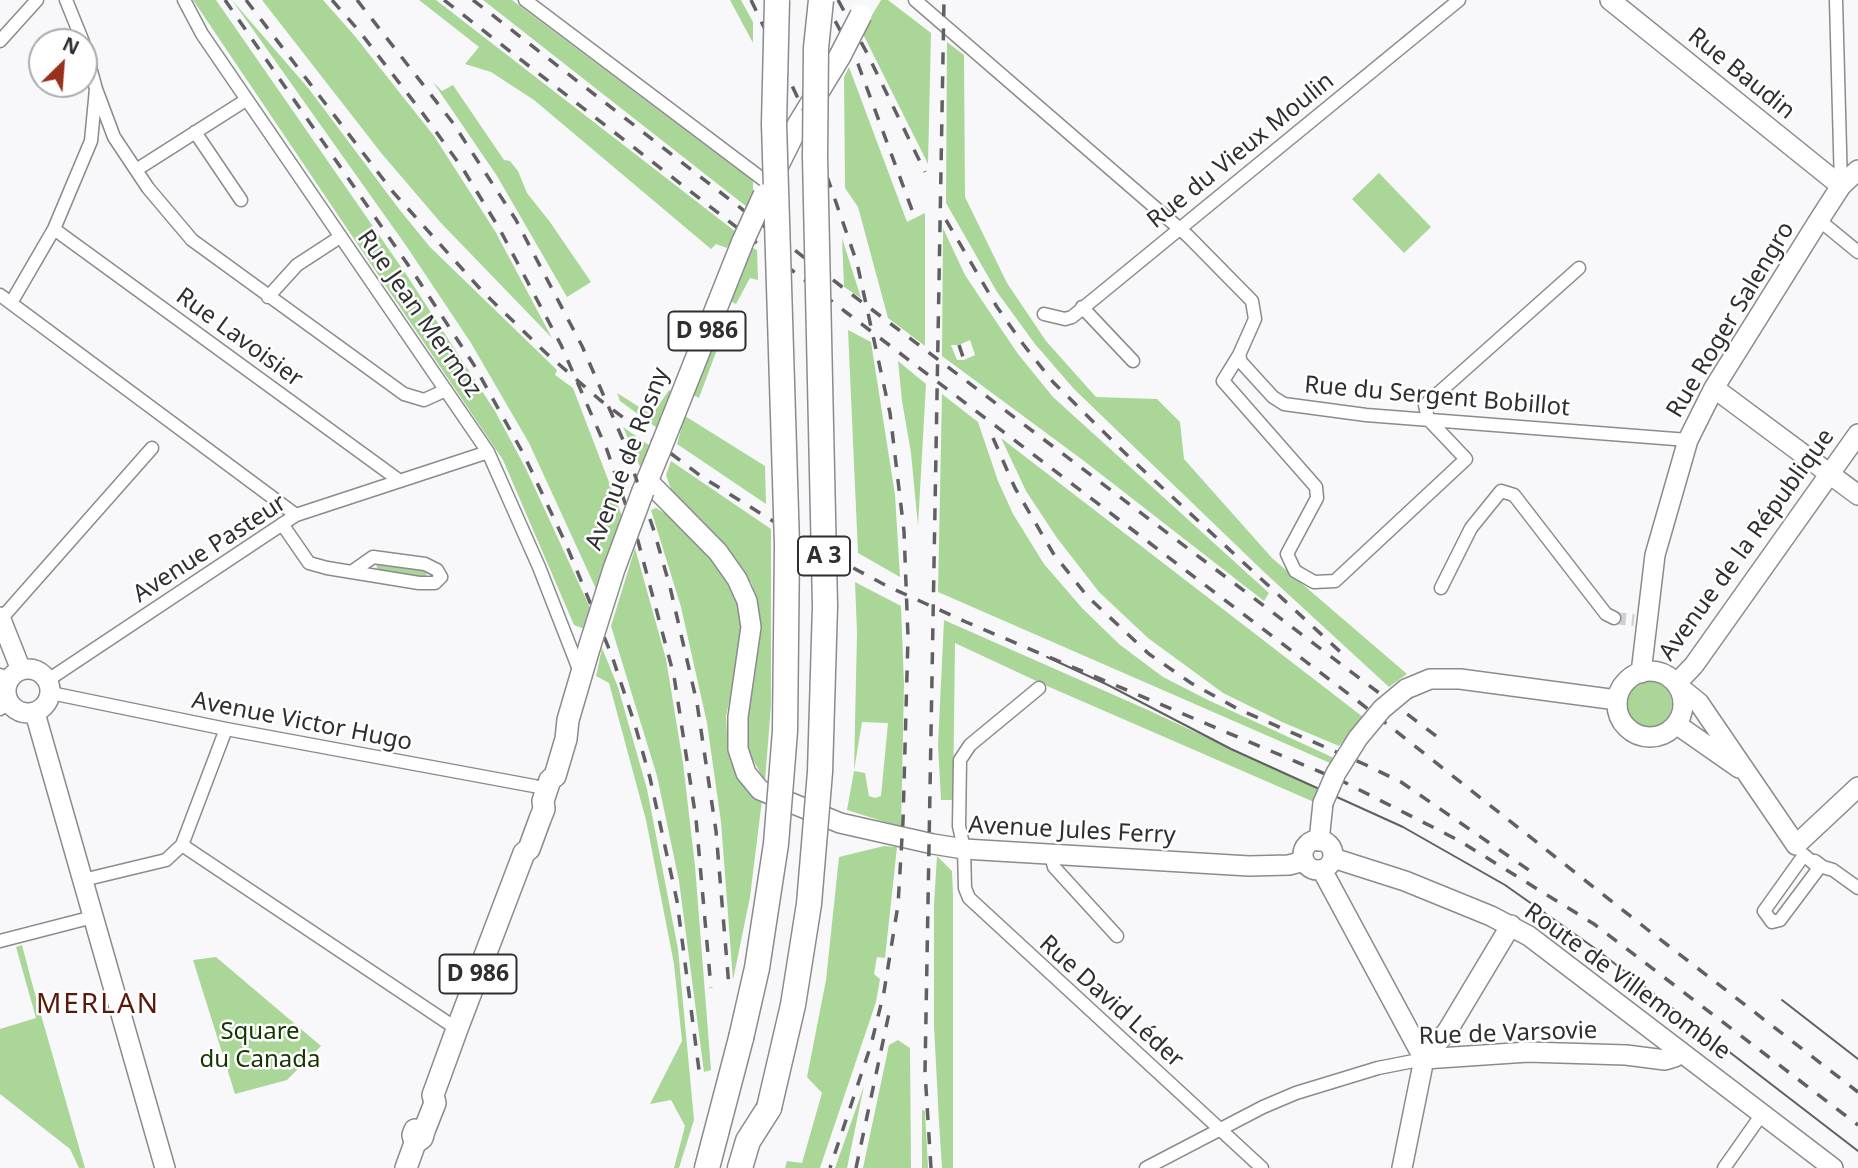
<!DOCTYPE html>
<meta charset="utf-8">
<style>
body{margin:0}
#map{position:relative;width:1858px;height:1168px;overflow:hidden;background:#f8f8fb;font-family:"Noto Sans",sans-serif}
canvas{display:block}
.north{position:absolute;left:28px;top:28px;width:70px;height:70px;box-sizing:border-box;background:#fff;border:2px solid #acabac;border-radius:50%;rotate:25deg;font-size:19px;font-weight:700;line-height:28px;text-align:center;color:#2f2e30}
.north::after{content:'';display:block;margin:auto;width:24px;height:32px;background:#99301a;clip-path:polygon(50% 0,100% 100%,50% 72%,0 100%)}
</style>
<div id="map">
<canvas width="1858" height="1168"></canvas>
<div class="north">N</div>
</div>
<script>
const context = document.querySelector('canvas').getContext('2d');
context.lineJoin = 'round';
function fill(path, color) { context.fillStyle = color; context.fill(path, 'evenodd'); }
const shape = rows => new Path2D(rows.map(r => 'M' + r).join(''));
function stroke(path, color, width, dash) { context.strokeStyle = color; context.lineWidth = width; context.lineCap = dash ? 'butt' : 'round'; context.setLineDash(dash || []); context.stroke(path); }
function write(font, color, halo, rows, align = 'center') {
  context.font = font + ' "Noto Sans",sans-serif'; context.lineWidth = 5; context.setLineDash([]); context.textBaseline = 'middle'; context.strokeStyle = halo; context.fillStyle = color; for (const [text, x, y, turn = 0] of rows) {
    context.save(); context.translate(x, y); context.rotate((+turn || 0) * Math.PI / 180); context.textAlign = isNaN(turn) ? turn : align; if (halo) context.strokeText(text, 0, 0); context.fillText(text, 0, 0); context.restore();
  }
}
fill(shape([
 [193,0,216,0,406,274,495,411,526,469,592,612,587,630,574,625,503,460],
 [232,0,309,89,399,209,430,247,557,370,555,375,573,388,622,516,597,591,529,443,471,343,407,247],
 [262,0,323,0,354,35,434,136,495,231,552,338,441,223,382,154],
 [419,0,436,0,736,232,727,248,716,244,711,249,534,100,491,72,465,64,479,47],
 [483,0,512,0,753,181,753,196,747,207],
 [730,0,741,0,753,22,753,43],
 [881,0,888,0,931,33,928,164,862,32],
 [947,42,964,55,965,197,1007,283,1046,341,1096,397,1157,399,1180,422,1184,459,1272,558,1407,674,1389,687,1264,572,1074,389,1035,344,997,292,946,203],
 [849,67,907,222,925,213,925,346,888,318,858,207,845,188,844,77],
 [433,82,442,91,453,85,504,160,510,161,518,171,527,193,550,222,591,282,567,297,497,176],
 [1379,173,1431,227,1404,253,1352,199],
 [943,228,965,275,987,308,1018,354,1053,397,1269,593,1264,601,1084,461,942,356],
 [970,340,975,355,964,360,957,360,951,345,959,345],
 [842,238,861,298,844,287],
 [751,247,757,250,758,280,750,278,736,304,730,301],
 [720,326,725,328,699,398,693,395],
 [848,330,871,342,895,495,900,577,858,553],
 [898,361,926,384,918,526,911,453,902,401],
 [669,390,674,393,657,428,620,401,617,393,652,415],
 [942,394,978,422,998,481,1013,514,1044,564,1082,608,1119,644,1163,677,1208,700,1334,758,1330,763,938,592],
 [685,416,765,466,766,504,677,444],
 [623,427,650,446,641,469],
 [1001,438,1363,717,1339,746,1282,722,1223,693,1148,638,1099,592,1057,538,1026,491],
 [671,461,771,529,771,705,765,781,750,755,745,725,759,617,752,584,719,538,672,492,666,475],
 [656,508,676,520,712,557,735,591,741,619,740,652,726,716,728,750,744,785,762,800,750,897,733,980,721,822,707,723,681,607,651,510],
 [635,548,666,659,683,763,695,866,711,1070,704,1072,679,881,657,776,611,626],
 [378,561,426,570,427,573,425,578,378,571,376,564],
 [855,582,901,606,904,685,901,827,847,810,854,771,857,632],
 [862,722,888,723,881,796,875,798,869,796,865,773,854,771],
 [944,620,1148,710,1319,790,1314,802,1047,686,955,643,953,800,941,800,938,745],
 [602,648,618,687,647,789,678,949,694,1120,679,1168,674,1168,685,1126,671,1100,650,1104,682,1041,674,964,646,820,609,683,596,676],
 '1626 704a23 23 0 1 1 46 0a23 23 0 1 1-46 0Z',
 [884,846,897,847,885,958,877,957,874,974,880,979,876,1002,820,1168,785,1168,787,1161,802,1163,822,1093,807,1077,826,980,839,857],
 [937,856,952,871,953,895,953,1168,942,1168,939,1122,934,1026,934,904],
 [22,945,33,987,85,1168,79,1168,70,1149,0,1094,0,1029,36,1018,16,947],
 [216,957,321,1046,287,1080,235,1094,193,960],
 [898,1040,910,1048,911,1168,863,1168,889,1045],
 [864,1086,847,1168,835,1168],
 [922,1110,925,1111,928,1168,922,1168]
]), '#aad698');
stroke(shape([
 [1614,618,1634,620]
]), '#d0d0d2', 12, [12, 6]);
const street = shape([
 [66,0,83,42],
 [184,0,202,34,488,452,539,567,580,672],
 [525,0,769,184],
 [915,0,1188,236,1252,301,1255,319,1239,355,1223,381,1316,487,1317,498,1287,554,1295,571,1314,582,1335,581,1466,459,1428,419,1425,405,1579,268],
 [1836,0,1841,186],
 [0,41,37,0],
 [96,89,114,137,148,188,192,240,404,394,424,400,446,390],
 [195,132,241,200],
 [136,170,246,100],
 [1819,220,1858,252],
 [54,229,400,481],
 [0,295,296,515],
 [268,297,297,265,340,237],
 [11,303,54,229,91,141,96,89,84,45],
 [1082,307,1133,361],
 [1044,314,1065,319,1072,317,1459,0],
 [1239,355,1241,362,1273,397,1284,404,1366,415,1688,440],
 [282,524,309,563,327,568,419,583,435,583,441,577,437,570,425,564,373,557,353,571],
 [1441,588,1471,528,1501,491,1514,495,1606,614,1614,618],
 [1,619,152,448],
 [0,675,9,680],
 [48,680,296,515,488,452],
 [1039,688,970,745,960,760,959,826,964,849,965,888,969,898,1262,1168],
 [51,693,226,729,534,786,547,790],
 [0,709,9,702],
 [182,845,457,1029],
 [1804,855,1819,868,1780,920,1772,922,1764,911,1804,855],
 [1051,856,1054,867,1117,936],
 [1815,861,1823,867,1833,870,1858,888],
 [83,880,166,860,182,845,226,729],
 [0,941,93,917],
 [1146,1168,1263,1107,1296,1093,1378,1068,1424,1059],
 [1724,1168,1762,1114]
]);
const secondary = shape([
 [1610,0,1841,186],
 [1714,388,1858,495],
 [647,480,718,552,737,579,747,601,751,627,738,717,738,749,746,773,760,790,840,823,933,844,964,849,1249,866,1289,865,1304,861],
 [0,617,21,670],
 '6 691a22 22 0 1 1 44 0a22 22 0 1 1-44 0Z',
 '1617 704a33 33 0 1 1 66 0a33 33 0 1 1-66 0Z',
 [1641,673,1655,555,1688,440,1714,388,1819,220,1841,186,1858,170],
 [1676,684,1694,665,1858,434],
 [1678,686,1699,703,1796,845,1858,787],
 [1406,689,1430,679,1460,679,1617,700],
 [35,713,165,1168],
 [1676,724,1739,768],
 '1303 855a15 15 0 1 1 30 0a15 15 0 1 1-30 0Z',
 [1319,841,1323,803],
 [1333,858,1405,881,1491,916,1529,936,1833,1168],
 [1322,870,1424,1059],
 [1424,1059,1528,1052,1626,1055,1665,1060,1675,1057,1680,1051],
 [1402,1168,1424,1059,1448,1030,1511,925]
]);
const primary = shape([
 [774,173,798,125,840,56],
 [671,422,743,241],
 [643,491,659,452],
 [415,1143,422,1138,424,1131,435,1103,433,1095,457,1029,524,853,529,849,540,819,544,809,543,801,550,780,555,776,566,739,568,720,590,645],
 [406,1168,415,1143,413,1135,415,1130]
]);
const highway = shape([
 [707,1168,741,1038],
 [740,1168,748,1141,769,1108]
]);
stroke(street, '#8b8b8e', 15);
stroke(secondary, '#8b8b8e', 22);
stroke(primary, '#8b8b8e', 24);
stroke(highway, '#8b8b8e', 27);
stroke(street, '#fff', 12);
stroke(secondary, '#fff', 19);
stroke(primary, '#fff', 21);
stroke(highway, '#fff', 24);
stroke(shape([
 [1047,657,1108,685,1231,749,1403,827,1505,885,1593,947,1858,1151],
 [1782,1000,1858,1059]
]), '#606062', 2);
stroke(shape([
 [225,0,415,275,474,365,523,453,566,544,612,656,635,725,650,778,677,901,699,1070],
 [246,0,393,192,483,292,546,353,600,400,702,477,818,549,887,586,966,622,1344,782,1458,840,1594,924,1858,1125],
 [332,0,360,32,421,111,463,169,499,228,561,345,607,450,638,541,674,676,696,819,711,988],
 [357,0,453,123,516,220,582,346,623,440,654,531,670,587,697,703,716,831,729,987],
 [444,0,847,313,1359,702,1648,930,1858,1092],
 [473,0,846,290,1444,742],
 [751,0,805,113,857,263,890,413,904,531,908,637,903,821,898,905,884,992,871,1045,830,1168],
 [824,0,858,64,915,218],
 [838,0,867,53,925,172],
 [946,220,997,307,1023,344,1053,382,1129,457,1348,659],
 [959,345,964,360],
 [993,438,1015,488,1053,553,1087,596,1149,654,1191,683,1238,709,1366,765,1401,782,1536,875],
 [856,1168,891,1004],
 [931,1168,925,1072,944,0]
]), '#606062', 3.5, [12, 12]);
const secondaryBridge = shape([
 [1323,803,1336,773,1358,738,1382,709,1406,689]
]);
const primaryBridge = shape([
 [840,56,861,15],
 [743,241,764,195],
 [659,452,671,422],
 [590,645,614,569,643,491]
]);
const highwayBridge = shape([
 [741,1038,757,968,776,844,785,731,787,545,774,124,777,0],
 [769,1108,793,1005,809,904,820,772,825,606,815,157,816,48,821,0]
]);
stroke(secondaryBridge, '#8b8b8e', 22, []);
stroke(primaryBridge, '#8b8b8e', 24, []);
stroke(highwayBridge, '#8b8b8e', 27, []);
stroke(secondaryBridge, '#fff', 19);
stroke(primaryBridge, '#fff', 21);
stroke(highwayBridge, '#fff', 24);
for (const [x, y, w] of [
 [707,331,77],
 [824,556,52],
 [478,974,77]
]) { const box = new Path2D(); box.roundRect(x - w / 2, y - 19.5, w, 39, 5); context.fillStyle = '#fff'; context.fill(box); stroke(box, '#2f2e30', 2); }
write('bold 23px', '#2f2e30', null, [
 ["D 986",707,331],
 ["A 3",824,556],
 ["D 986",478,974]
]);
write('24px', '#2f2e30', '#fff', [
 ["Rue Baudin",1741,74,39],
 ["Rue du Vieux Moulin",1241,151,-39],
 ["Rue Jean Mermoz",419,314,55],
 ["Rue Roger Salengro",1731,320,-59],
 ["Rue Lavoisier",239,338,36],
 ["Rue du Sergent Bobillot",1437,397,5],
 ["Avenue de Rosny",628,459,-69],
 ["Avenue de la République",1747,545,-54],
 ["Avenue Pasteur",210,549,-33],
 ["Avenue Victor Hugo",302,722,11],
 ["Avenue Jules Ferry",1072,831,3],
 ["Route de Villemomble",1627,982,36],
 ["Rue David Léder",1111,1002,42],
 ["Rue de Varsovie",1508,1034,-2]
]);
write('24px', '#133500', '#fff', [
 ["Square",260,1032],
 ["du Canada",260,1060]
]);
context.letterSpacing = '2px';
write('28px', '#5b190a', '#fff', [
 ["MERLAN",98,1005]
]);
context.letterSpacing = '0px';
</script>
